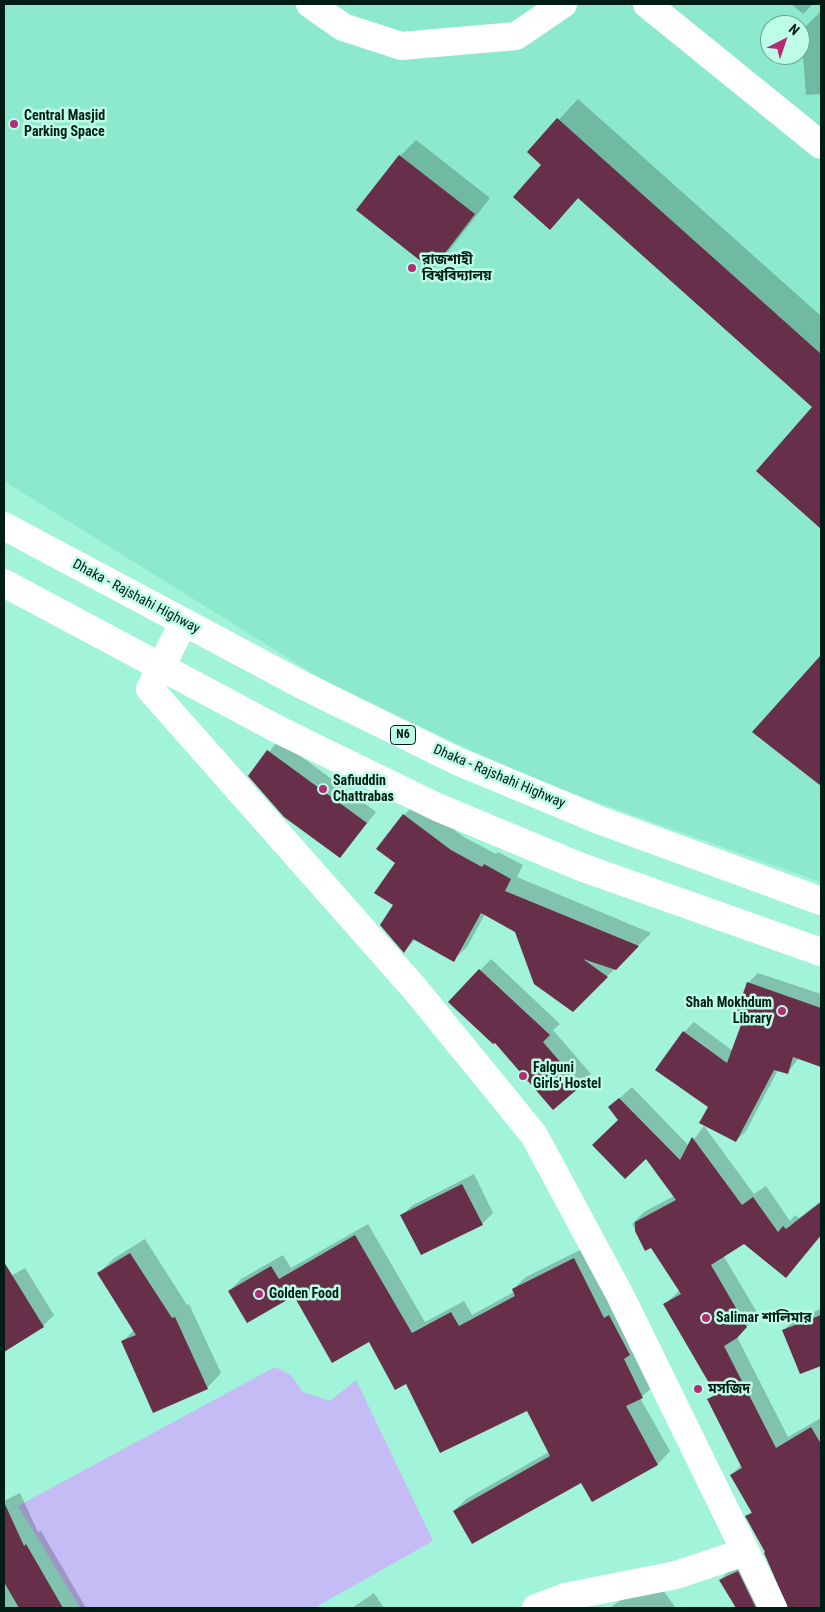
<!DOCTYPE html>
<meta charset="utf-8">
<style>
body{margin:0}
#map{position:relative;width:825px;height:1612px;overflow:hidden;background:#a1f3d9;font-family:"Roboto Condensed",sans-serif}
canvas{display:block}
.frame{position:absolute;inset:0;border:5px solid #001d15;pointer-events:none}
.north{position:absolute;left:760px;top:15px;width:50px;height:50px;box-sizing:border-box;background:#bdfce7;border:1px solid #71a393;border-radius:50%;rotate:41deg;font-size:14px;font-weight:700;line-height:20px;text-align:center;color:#001d15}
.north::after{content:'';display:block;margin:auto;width:18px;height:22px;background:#b12c73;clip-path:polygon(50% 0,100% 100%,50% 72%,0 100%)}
</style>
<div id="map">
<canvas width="825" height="1612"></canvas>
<div class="frame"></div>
<div class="north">N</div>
</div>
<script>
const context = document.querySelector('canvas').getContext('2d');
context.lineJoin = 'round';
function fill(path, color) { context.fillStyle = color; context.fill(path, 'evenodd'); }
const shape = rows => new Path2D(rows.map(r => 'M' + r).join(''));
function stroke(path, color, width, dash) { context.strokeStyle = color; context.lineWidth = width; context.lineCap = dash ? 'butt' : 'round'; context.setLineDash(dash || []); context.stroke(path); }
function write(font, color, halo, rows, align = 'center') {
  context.font = font + ' "Roboto Condensed","Noto Sans Bengali",sans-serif'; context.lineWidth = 5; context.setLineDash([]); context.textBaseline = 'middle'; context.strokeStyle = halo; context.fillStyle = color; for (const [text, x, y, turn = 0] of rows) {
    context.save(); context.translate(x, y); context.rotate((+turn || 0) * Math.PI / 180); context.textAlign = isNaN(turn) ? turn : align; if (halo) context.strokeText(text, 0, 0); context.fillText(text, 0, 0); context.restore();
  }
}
fill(shape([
 [4,4,821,4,821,882,540,782,333,686,4,481],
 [770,25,800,25,800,55,770,55]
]), '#8de9cd');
fill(shape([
 [275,1367,291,1375,303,1392,330,1401,356,1380,433,1541,314,1608,80,1608,18,1506]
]), '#c6bcf5');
fill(shape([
 [791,4,813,4,803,14],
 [821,11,821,94,806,95,801,31],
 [578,99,821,316,821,528,758,470,814,407,579,197,550,228,543,164,529,152],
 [416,140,490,198,448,252,432,268,358,210,400,156],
 [821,657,821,785,754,732],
 [279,740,376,812,340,857,249,776],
 [417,802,464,837,496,854,498,852,523,865,517,877,651,933,573,1010,516,931,485,914,467,947,453,960,416,939,404,951,395,905,396,862,404,815],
 [491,959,560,1024,553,1030,591,1074,554,1108,495,1041,450,1002],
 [758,973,821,994,821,1066,799,1058,787,1073,778,1070,746,1131,736,1141,709,1107,684,1032,694,1022,733,1051,746,1013,748,983],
 [632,1087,689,1146,704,1126,754,1194,766,1186,790,1221,795,1215,799,1218,821,1201,821,1236,786,1277,744,1242,723,1255,758,1314,737,1337,788,1437,821,1418,821,1608,790,1608,767,1552,747,1516,752,1511,731,1475,741,1465,709,1399,716,1392,665,1304,680,1290,651,1246,646,1249,632,1224,644,1212,674,1196,610,1107],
 [474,1174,493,1213,482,1224,402,1215,413,1205],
 [368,1224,425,1322,464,1301,472,1315,514,1292,513,1289,526,1277,586,1247,655,1385,640,1398,670,1451,658,1464,592,1500,582,1481,454,1511,466,1499,549,1452,528,1409,407,1383,369,1341,294,1294,229,1291,241,1279,283,1255,291,1268],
 [145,1239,187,1305,189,1304,221,1373,207,1388,122,1342,134,1330,99,1273,113,1259],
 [25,1268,54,1315,43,1326,11,1346,4,1334,4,1280],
 [821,1309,821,1365,800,1373,784,1330,795,1319],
 [20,1493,38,1532,41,1531,86,1608,4,1608,4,1501],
 [750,1560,775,1608,737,1608,720,1580,732,1568],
 [659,1585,676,1608,610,1608,634,1590],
 [374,1593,384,1608,352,1608]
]), '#0003');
fill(shape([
 [557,118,821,354,821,529,756,471,812,407,578,198,550,230,513,197,541,165,527,152],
 [399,155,475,214,432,270,356,210],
 [821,655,821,786,752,732],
 [267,750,367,823,340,858,284,817,248,776],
 [403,814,451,850,482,867,484,864,511,879,505,891,639,946,616,970,583,959,608,977,573,1012,534,984,515,932,481,913,454,962,413,939,404,953,380,925,393,905,374,893,395,863,376,849],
 [479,969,550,1035,543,1042,581,1086,553,1110,495,1043,493,1044,448,1002],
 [747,982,821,1008,821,1067,793,1057,788,1074,774,1070,736,1142,699,1123,708,1107,655,1070,683,1031,727,1063,745,1014,737,1011],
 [619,1098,680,1160,692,1137,742,1205,753,1197,778,1232,783,1226,786,1229,821,1202,821,1235,786,1278,744,1244,711,1265,747,1327,737,1338,724,1346,776,1448,811,1427,821,1444,821,1608,788,1608,764,1553,765,1552,745,1516,752,1513,730,1475,742,1468,707,1399,716,1395,663,1304,681,1294,651,1248,645,1251,635,1231,635,1222,676,1200,646,1159,625,1179,592,1145,618,1120,608,1107],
 [462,1184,483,1225,421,1255,400,1215],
 [355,1235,412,1333,451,1312,459,1326,515,1296,512,1289,574,1258,604,1318,609,1315,630,1355,624,1359,643,1398,626,1406,658,1465,592,1502,581,1483,472,1544,453,1511,550,1456,527,1411,440,1453,406,1384,395,1390,369,1342,332,1363,294,1296,247,1323,228,1291,271,1266,279,1279],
 [130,1253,172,1318,175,1317,208,1389,153,1413,121,1341,136,1335,97,1273],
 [4,1262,44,1327,4,1352],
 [821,1315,821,1366,800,1374,782,1330],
 [4,1502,24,1546,26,1544,63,1608,19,1608,4,1582],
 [738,1571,756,1608,736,1608,719,1580]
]), '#682f4a');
stroke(shape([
 [310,4,343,27,401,46,516,36,563,4],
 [647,4,821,145],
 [183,623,150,689,415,989,534,1135,621,1297,773,1608],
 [536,1608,565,1597,676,1575,745,1552]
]), '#fff', 28);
stroke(shape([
 [4,526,302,685,457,761,599,820,821,901],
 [4,583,281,731,437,807,581,867,821,952]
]), '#fff', 28);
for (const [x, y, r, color] of [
 [14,124,5,"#b12c73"],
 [412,268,5,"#b12c73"],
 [323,789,5,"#b12c73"],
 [782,1011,5,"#b12c73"],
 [523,1076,5,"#b12c73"],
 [259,1294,5,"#b12c73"],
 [706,1318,5,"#b12c73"],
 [698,1389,5,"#b12c73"]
]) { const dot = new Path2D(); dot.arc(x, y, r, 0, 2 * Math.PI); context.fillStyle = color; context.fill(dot); stroke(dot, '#bdfce7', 2); }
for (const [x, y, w] of [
 [403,735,25]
]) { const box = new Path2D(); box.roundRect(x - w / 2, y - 9.5, w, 19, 4); context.fillStyle = '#bdfce7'; context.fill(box); stroke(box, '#001d15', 1); }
write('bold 12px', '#001d15', null, [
 ["N6",403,735]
]);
write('bold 14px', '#001d15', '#bdfce7', [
 ["Central Masjid",24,116],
 ["Parking Space",24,132],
 ["রাজশাহী",422,260],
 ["বিশ্ববিদ্যালয়",422,276],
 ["Safiuddin",333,781],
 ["Chattrabas",333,797],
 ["Shah Mokhdum",772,1003,"right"],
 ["Library",772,1019,"right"],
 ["Falguni",533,1068],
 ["Girls' Hostel",533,1084],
 ["Golden Food",269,1294],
 ["Salimar শালিমার",716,1318],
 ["মসজিদ",708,1389]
], 'left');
write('14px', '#001d15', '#bdfce7', [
 ["Dhaka - Rajshahi Highway",136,597,28],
 ["Dhaka - Rajshahi Highway",499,777,23]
]);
</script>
